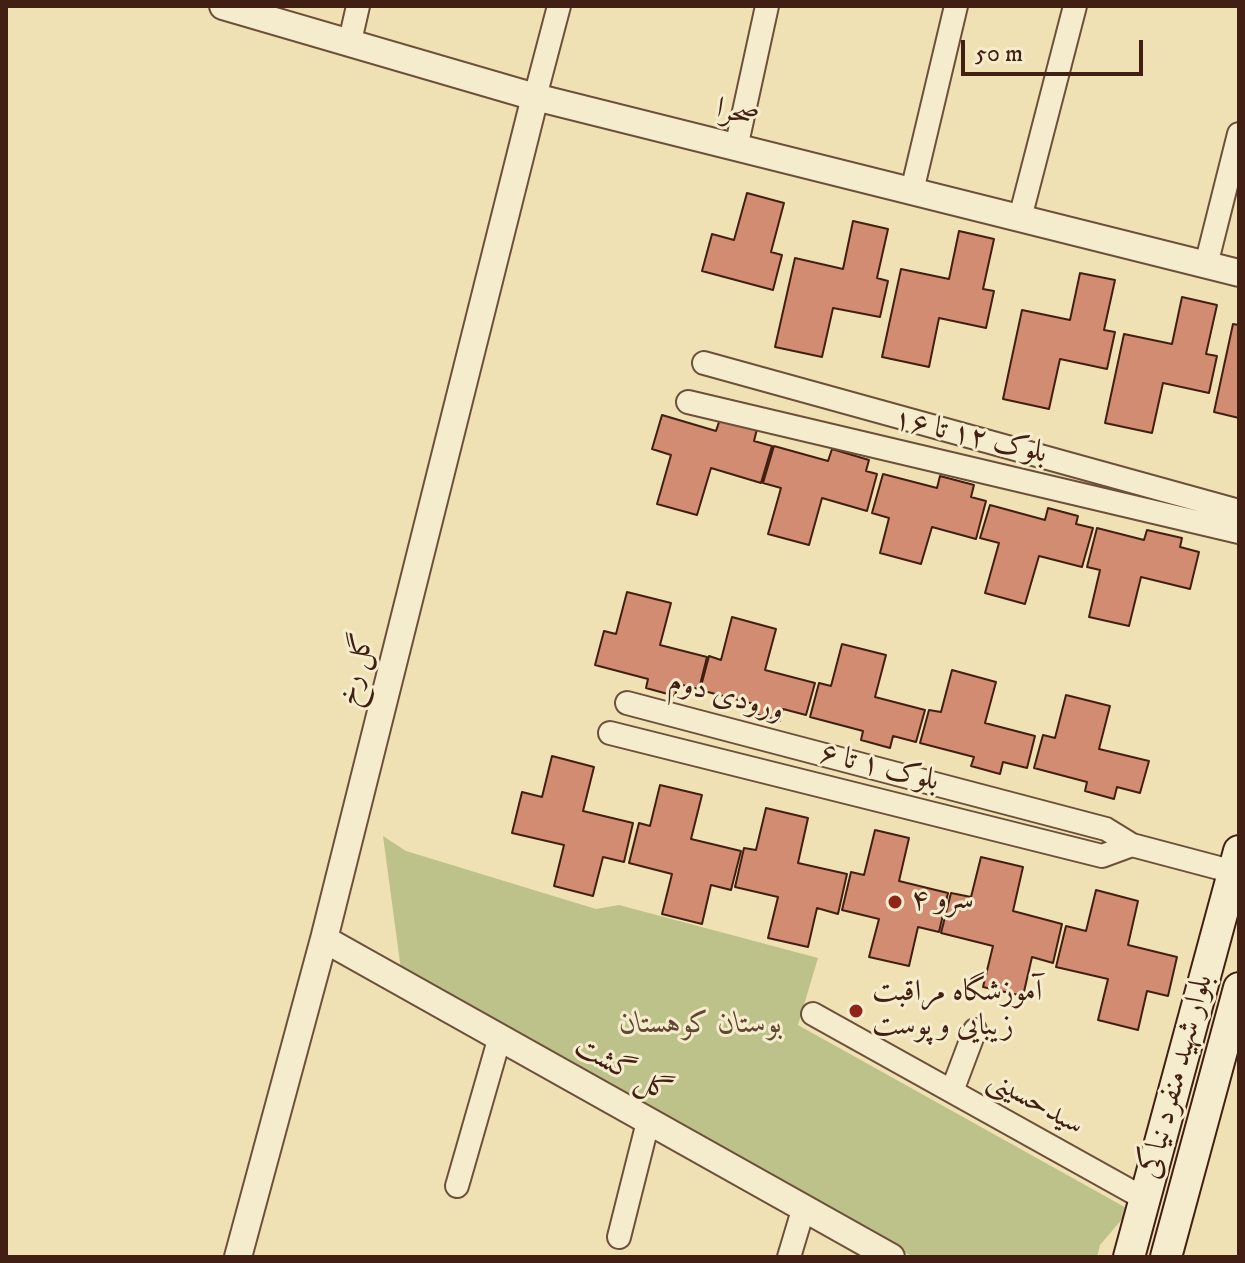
<!DOCTYPE html>
<meta charset="utf-8">
<style>
body{margin:0}
#map{position:relative;width:1245px;height:1263px;overflow:hidden;background:#f0e1b4;font-family:"IM FELL DW Pica",serif}
canvas{display:block}
.frame{position:absolute;inset:0;border:8px solid #411f12;pointer-events:none}
.scale{position:absolute;left:961px;top:40px;width:182px;height:36px;box-sizing:border-box;border:4px solid #411f12;border-top:0;padding-left:10px;font-size:24px;line-height:28px;white-space:nowrap;color:#411f12;-webkit-text-stroke:6px #f5ecce;paint-order:stroke}
</style>
<div id="map">
<canvas width="1245" height="1263"></canvas>
<div class="frame"></div>
<div class="scale">50 m</div>
</div>
<script>
const context = document.querySelector('canvas').getContext('2d');
context.lineJoin = 'round';
function fill(path, color) { context.fillStyle = color; context.fill(path, 'evenodd'); }
const shape = rows => new Path2D(rows.map(r => 'M' + r).join(''));
function stroke(path, color, width, dash) { context.strokeStyle = color; context.lineWidth = width; context.lineCap = dash ? 'butt' : 'round'; context.setLineDash(dash || []); context.stroke(path); }
function write(font, color, halo, rows, align = 'center') {
  context.font = font + ' "IM FELL DW Pica",Amiri,serif'; context.lineWidth = 6; context.setLineDash([]); context.textBaseline = 'middle'; context.strokeStyle = halo; context.fillStyle = color; for (const [text, x, y, turn = 0] of rows) {
    context.save(); context.translate(x, y); context.rotate((+turn || 0) * Math.PI / 180); context.textAlign = isNaN(turn) ? turn : align; if (halo) context.strokeText(text, 0, 0); context.fillText(text, 0, 0); context.restore();
  }
}
fill(shape([
 [383,836,406,851,596,909,619,905,818,958,798,1025,1130,1210,1100,1245,1097,1257,913,1257,401,970]
]), '#bdc28a');
const building = shape([
 [747,193,784,203,771,252,782,255,773,290,702,271,712,234,734,240,747,193],
 [853,221,888,229,877,278,888,281,880,317,833,308,822,357,775,347,795,258,843,269,853,221],
 [959,231,994,239,983,289,994,291,986,328,939,318,929,367,882,357,901,269,949,279,959,231],
 [1080,273,1115,280,1104,330,1115,332,1107,369,1060,359,1049,409,1003,399,1022,310,1070,320,1080,273],
 [1182,297,1217,305,1206,354,1217,356,1209,393,1163,383,1152,433,1105,423,1124,334,1172,344,1182,297],
 [1233,324,1239,325,1239,418,1214,412,1233,324],
 [662,415,716,431,720,419,757,429,754,441,772,446,761,483,711,468,697,515,657,504,671,455,652,449,662,415],
 [774,446,828,461,832,449,869,460,866,471,877,474,867,511,822,498,809,545,768,534,781,488,763,483,774,446],
 [883,474,937,488,940,476,974,485,971,497,986,501,976,539,932,527,921,564,880,553,889,518,872,513,883,474],
 [990,505,1045,520,1048,508,1078,516,1076,524,1093,528,1082,567,1039,556,1025,604,985,593,999,543,980,538,990,505],
 [1097,528,1144,540,1147,530,1182,538,1180,547,1199,552,1190,589,1141,577,1129,626,1089,617,1100,570,1087,567,1097,528],
 [627,592,671,603,660,645,707,657,699,689,678,684,675,696,646,688,648,679,595,665,604,631,616,634,627,592],
 [732,617,776,629,765,670,815,683,806,715,783,709,780,721,751,713,754,704,700,690,709,656,721,660,732,617],
 [842,644,886,655,875,697,925,710,916,742,893,736,890,748,861,740,863,731,810,717,819,683,831,686,842,644],
 [952,670,996,682,985,723,1035,736,1027,768,1003,762,1000,774,971,766,974,757,920,743,929,710,941,712,952,670],
 [1066,695,1110,706,1099,749,1149,761,1140,793,1117,787,1114,799,1085,791,1087,782,1034,768,1043,735,1055,738,1066,695],
 [552,756,594,767,583,811,633,823,624,862,603,857,593,896,554,886,564,845,512,833,522,792,542,797,552,756],
 [660,785,702,795,691,839,741,851,731,890,711,885,702,924,662,914,672,874,629,863,639,823,650,826,660,785],
 [766,808,808,818,798,863,847,874,838,914,817,908,808,947,768,938,778,897,735,887,744,848,756,850,766,808],
 [875,830,909,838,899,881,948,893,939,932,918,927,909,966,869,957,879,919,842,910,851,872,864,875,875,830],
 [981,857,1023,867,1013,911,1062,924,1053,963,1032,957,1023,996,983,987,993,946,941,933,951,893,971,897,981,857],
 [1096,890,1138,901,1128,945,1177,957,1168,996,1147,991,1138,1030,1098,1020,1108,979,1056,967,1066,926,1086,931,1096,890]
]);
fill(building, '#d18c71');
stroke(building, '#411f12', 2);
const minor = shape([
 [350,41,358,6],
 [535,97,559,6],
 [736,148,767,6],
 [912,191,956,6],
 [1020,218,1075,6],
 [1206,265,1239,134],
 [704,363,1239,511],
 [688,402,1239,532],
 [627,703,1106,829,1132,845,1234,872],
 [610,733,1102,856,1132,845],
 [813,1014,1145,1199],
 [952,1091,975,1030],
 [457,1186,499,1040],
 [619,1237,648,1122],
 [789,1257,804,1207]
]);
const tertiary = shape([
 [223,6,535,97,1239,273],
 [324,939,891,1257],
 [238,1257,324,939,535,97]
]);
const secondary = shape([
 [1129,1257,1239,851],
 [1166,1257,1239,988]
]);
stroke(minor, '#6d503a', 26);
stroke(tertiary, '#6d503a', 30);
stroke(secondary, '#411f12', 34);
stroke(minor, '#f5ecce', 22);
stroke(tertiary, '#f5ecce', 26);
stroke(secondary, '#f5ecce', 30);
for (const [x, y, r, color] of [
 [895,902,8,"#8f2418"],
 [856,1011,8,"#8f2418"]
]) { const dot = new Path2D(); dot.arc(x, y, r, 0, 2 * Math.PI); context.fillStyle = color; context.fill(dot); stroke(dot, '#f5ecce', 3); }
write('30px', '#411f12', '#f5ecce', [
 ["صحرا",737,115,14],
 ["بلوک ۱۲ تا ۱۶",970,438,13],
 ["گل رخ",358,670,-76],
 ["ورودی دوم",726,698,15],
 ["بلوک ۱ تا ۶",879,769,14],
 ["گل گشت",622,1071,29],
 ["بلوار شهید منفرد نیاکی",1178,1077,-75],
 ["سیدحسینی",1035,1104,29]
]);
write('30px', '#411f12', '#f5ecce', [
 ["سرو ۴",911,902],
 ["آموزشگاه مراقبت",872,994],
 ["زیبایی و پوست",872,1028]
], 'left');
write('italic 30px', '#604830', '#f5ecce', [
 ["بوستان کوهستان",701,1026]
]);
</script>
